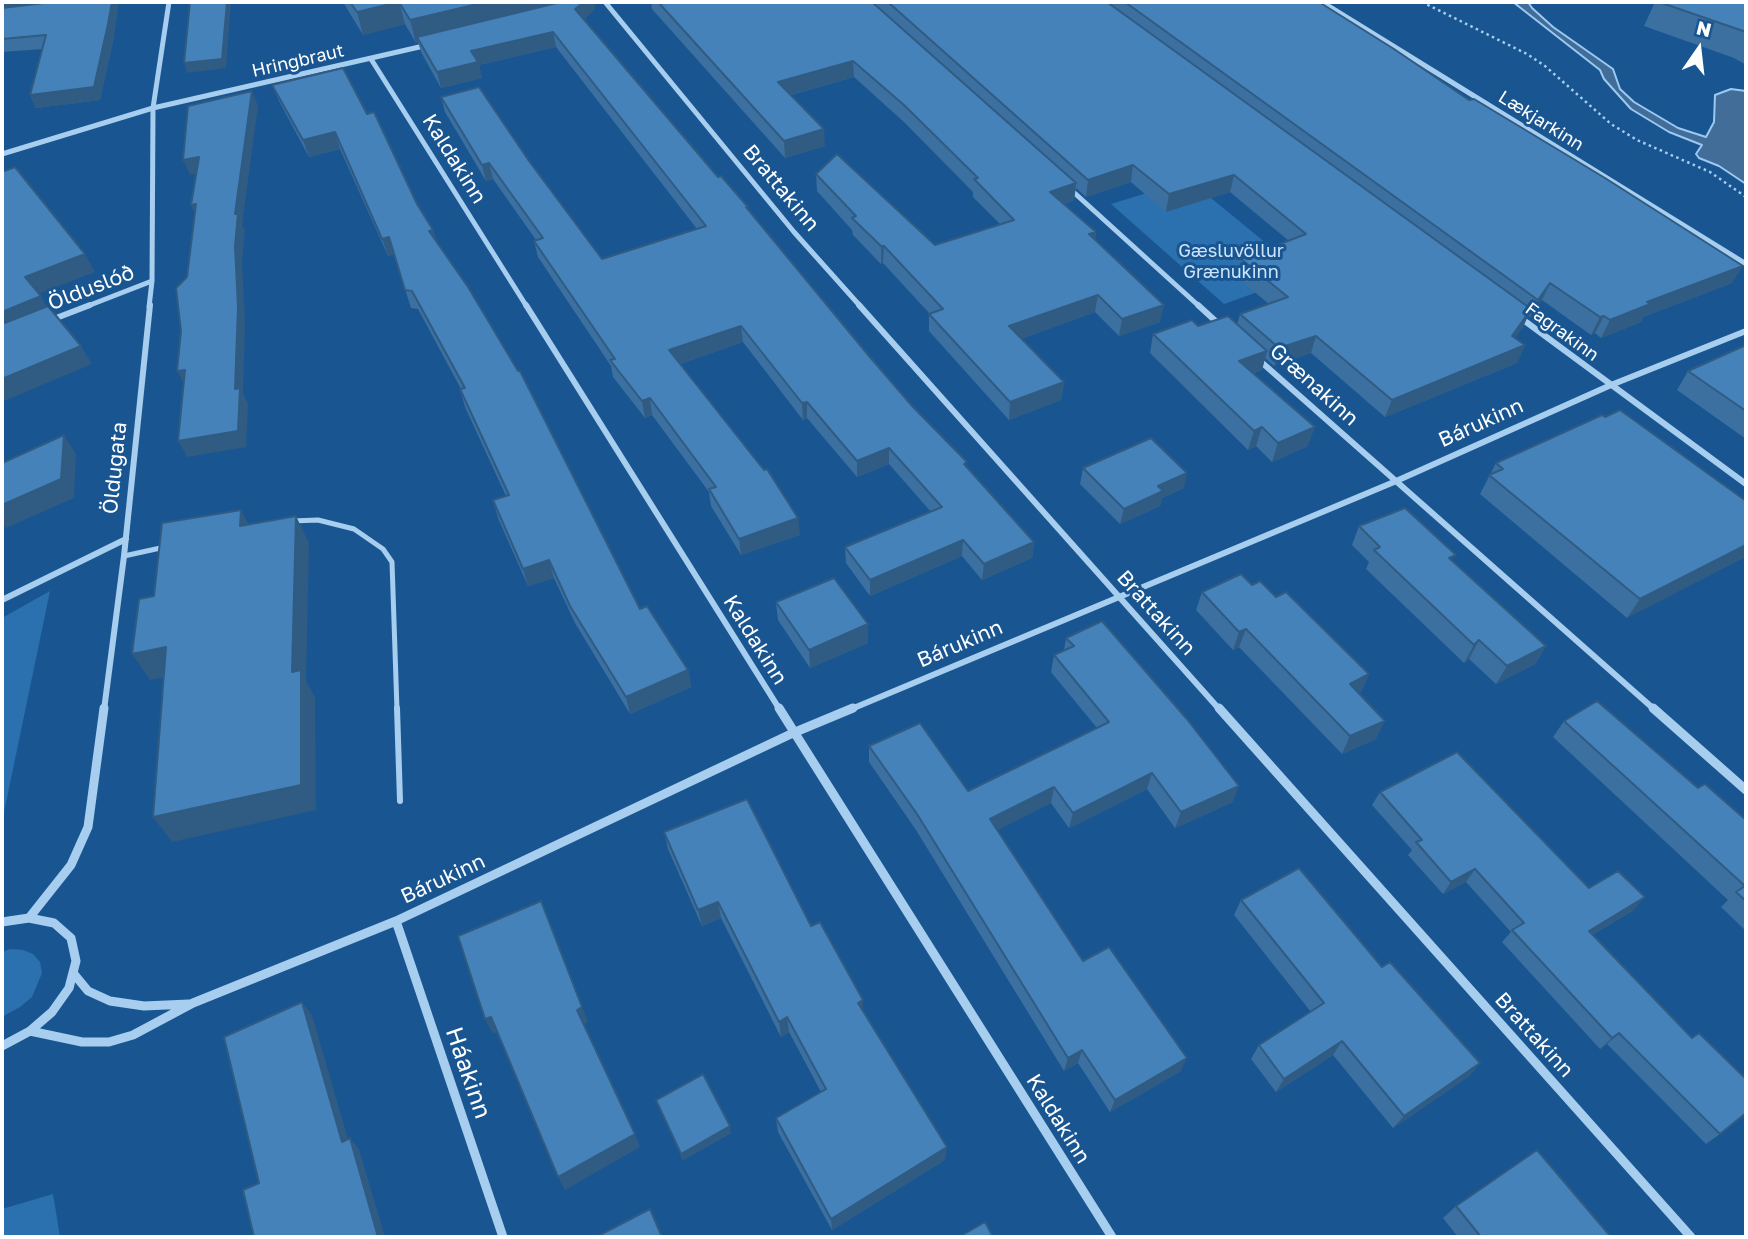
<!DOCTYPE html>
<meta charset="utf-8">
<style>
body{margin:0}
#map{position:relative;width:1748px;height:1239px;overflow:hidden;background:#195691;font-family:"Golos Text",sans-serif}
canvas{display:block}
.frame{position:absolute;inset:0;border:4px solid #fff;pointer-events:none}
.north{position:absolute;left:1664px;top:14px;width:70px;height:70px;-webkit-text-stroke:5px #195691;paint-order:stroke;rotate:14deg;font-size:19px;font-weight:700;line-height:28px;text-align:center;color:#fff}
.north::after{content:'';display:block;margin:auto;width:24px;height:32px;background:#fff;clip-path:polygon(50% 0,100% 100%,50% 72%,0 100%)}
</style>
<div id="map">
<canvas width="1748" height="1239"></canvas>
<div class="frame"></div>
<div class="north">N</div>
</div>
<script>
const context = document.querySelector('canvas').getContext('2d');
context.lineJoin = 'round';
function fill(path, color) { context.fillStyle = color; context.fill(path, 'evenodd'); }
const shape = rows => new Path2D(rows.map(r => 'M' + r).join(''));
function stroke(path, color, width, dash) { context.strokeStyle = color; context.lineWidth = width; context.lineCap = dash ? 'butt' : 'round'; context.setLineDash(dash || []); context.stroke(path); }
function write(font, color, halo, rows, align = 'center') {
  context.font = font + ' "Golos Text",sans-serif'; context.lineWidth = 6; context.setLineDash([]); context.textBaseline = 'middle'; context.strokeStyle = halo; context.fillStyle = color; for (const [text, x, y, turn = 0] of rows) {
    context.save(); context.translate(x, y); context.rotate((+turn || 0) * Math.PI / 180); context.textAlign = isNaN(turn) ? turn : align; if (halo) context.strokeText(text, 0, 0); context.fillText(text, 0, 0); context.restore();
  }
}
fill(shape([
 [1189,180,1305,275,1224,304,1111,204],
 [50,591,2,822,2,618],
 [10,949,23,950,33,954,40,962,42,973,32,997,20,1007,2,1017,2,952],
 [53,1194,60,1237,2,1237,2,1209]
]), '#2b70af');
const water = shape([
 [1513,2,1528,2,1532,8,1553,27,1613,69,1620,89,1634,102,1678,128,1706,137,1714,122,1715,95,1731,89,1746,91,1746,184,1719,166,1699,158,1696,154,1702,145,1669,132,1631,109,1604,79,1600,70,1513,2]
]);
fill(water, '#416d98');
stroke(water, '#9ac9f2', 2);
stroke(shape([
 [1422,2,1527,54,1545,66,1611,124,1637,140,1710,172,1746,197]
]), '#a7cdef', 2.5, [2.5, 3.5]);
stroke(shape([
 [291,521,318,520,354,529,383,549,392,562,397,710],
 [124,556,165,547]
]), '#a7cdef', 5);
stroke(shape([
 [397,708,400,801]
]), '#a7cdef', 6);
stroke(shape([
 [605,2,794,232,861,307],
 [1322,2,1746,264],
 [371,59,527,307],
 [2,154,153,108,428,45],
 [1069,188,1200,307],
 [85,307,152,281],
 [149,307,152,281,153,108,169,2]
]), '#a7cdef', 5);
stroke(shape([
 [526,305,780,710],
 [859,305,1220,710],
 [1198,305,1221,326],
 [1518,316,1746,484],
 [51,320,90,305],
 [1259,360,1655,710],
 [2,600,126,539],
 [104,710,124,556,150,305],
 [849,710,1394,482,1611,385,1746,331]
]), '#a7cdef', 6);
stroke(shape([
 [779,708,1112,1237],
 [1219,708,1691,1237],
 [1653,708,1746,790],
 [29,918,71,865,88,827,104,708],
 [396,921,503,1237],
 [2,922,29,918,54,923,71,938,76,961,69,988,52,1012,30,1031,2,1046],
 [74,974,88,991,110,1001,144,1006,189,1004],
 [30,1031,82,1042,109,1042,133,1035,193,1003,396,921,793,733,853,708]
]), '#a7cdef', 9);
fill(shape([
 [2,2,114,37,100,100,36,108,30,95,43,49,2,52],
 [343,2,594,2,595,9,584,19,718,177,748,207,748,210,869,356,913,407,1034,542,1032,558,982,580,962,556,870,596,846,563,845,547,931,512,889,464,857,477,807,418,803,420,743,342,680,364,800,535,741,555,711,506,709,492,652,415,645,418,613,377,611,366,538,257,534,241,536,240,493,179,486,181,445,112,441,97,529,161,602,259,697,229,556,47,479,65,482,78,441,88,421,52,418,42,416,43,405,24,363,35],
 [651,2,1319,2,1732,283,1643,317,1641,322,1601,338,1595,333,1591,335,1542,300,1530,317,1528,316,1523,327,1515,338,1525,345,1517,363,1385,417,1311,353,1274,366,1265,358,1262,370,1254,373,1308,446,1272,462,1256,446,1248,450,1150,353,1153,334,1198,326,1237,325,1240,314,1269,304,1236,277,1241,259,1289,241,1230,192,1166,212,1131,182,1086,197,1076,188,1074,200,1064,204,1096,232,1095,239,1160,322,1119,336,1095,312,1021,339,1064,382,1061,400,1009,420,929,331,929,314,930,314,883,263,881,264,853,235,852,230,817,191,816,174,935,245,1000,224,973,197,973,192,904,122,854,77,791,95,825,146,785,158,652,9],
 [1655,2,1746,2,1746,65,1734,58,1644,26],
 [272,85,367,114,417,204,433,230,437,243,640,609,688,670,691,687,630,714,575,623,554,578,528,586,498,518,493,500,506,496,465,407,460,389,461,389,418,309,411,308,394,254,388,256,340,149,309,157,279,101],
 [1746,345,1746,439,1677,390,1688,371],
 [1496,463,1746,501,1627,618,1480,494],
 [1083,468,1184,488,1162,498,1160,506,1120,524,1080,484],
 [1359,526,1453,561,1546,646,1535,664,1496,684,1469,659,1464,663,1366,569,1369,562,1352,545],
 [1252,585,1276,597,1369,674,1361,692,1359,693,1376,739,1342,754,1239,647,1233,650,1196,610,1202,592],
 [776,602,868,643,810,668,778,620],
 [1066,638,1233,802,1175,828,1147,789,1069,828,1051,803,997,830,1083,961,1181,1071,1110,1112,1078,1063,1064,1071,916,830,869,762,869,746,968,791,1097,728,1051,672,1054,655,1064,650],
 [1564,721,1698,788,1746,820,1746,931,1721,907,1728,900,1553,737],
 [1380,792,1589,888,1634,910,1592,935,1720,1134,1706,1144,1607,1044,1600,1049,1502,942,1511,932,1466,882,1443,894,1408,855,1412,850,1372,805],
 [664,832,811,926,863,1000,863,1012,945,1160,832,1230,778,1132,776,1118,821,1092,789,1032,781,1037,721,918,702,926,668,849],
 [1241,900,1382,967,1480,1063,1468,1077,1393,1128,1333,1055,1276,1092,1251,1059,1259,1045,1311,1012,1234,915],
 [656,1100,731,1133,683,1160],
 [1456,1206,1611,1237,1458,1237,1443,1218]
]), '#3b70a0');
fill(shape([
 [2,2,73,2,2,11],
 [112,2,119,2,114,37,100,100,36,108,30,95],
 [227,2,231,2,226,68,187,73,184,63],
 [399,2,405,24,363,35,357,12],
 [486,2,582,2,417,37,418,42,416,43,410,20],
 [584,2,594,2,595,9,578,25,575,9],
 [553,32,556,47,479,65,482,78,441,88,437,72,471,51],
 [853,61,854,77,779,98,778,82],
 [252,91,258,106,242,225,245,230,242,262,245,323,243,393,248,404,246,447,187,457,178,441,235,389,235,214],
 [824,129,825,146,785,158,784,141],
 [335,132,340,149,309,157,303,140],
 [199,157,206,173,190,175,183,160],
 [489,163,493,179,486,181,482,165],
 [1133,165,1131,182,1086,197,1088,180],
 [1234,175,1230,192,1166,212,1169,194],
 [1076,183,1074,200,1048,209,1050,192],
 [196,204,198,221,191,205],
 [433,230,438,247,429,231],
 [1096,232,1093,249,1089,234],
 [389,237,394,254,388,256,382,239],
 [881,246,884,246,883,263,881,264],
 [85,254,95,272,36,295,25,277],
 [1743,266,1732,283,1643,317,1641,322,1601,338,1610,320,1647,302],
 [1550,283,1542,300,1530,317,1538,300],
 [1098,295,1095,312,1007,344,1009,326],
 [41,296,51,314,2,334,2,312],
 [1164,305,1160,322,1119,336,1122,319],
 [1531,309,1523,327,1504,353,1512,336],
 [1604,316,1595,333,1591,335,1600,317],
 [741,326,743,342,671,367,669,350],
 [1316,336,1311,353,1274,366,1279,348],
 [1525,345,1517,363,1385,417,1392,400],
 [81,346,92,364,2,402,2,379],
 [1267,351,1262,370,1234,380,1239,361],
 [185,370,186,387,177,371],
 [1064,382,1061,400,1009,420,1010,402],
 [650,398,652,415,645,418,642,401],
 [807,402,807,418,803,420,802,403],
 [1262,427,1256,446,1248,450,1254,431],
 [1315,427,1308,446,1272,462,1278,443],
 [64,435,76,454,74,498,6,528,2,522,2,505],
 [889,448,889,464,857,477,857,461],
 [1187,473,1184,488,1162,498,1160,506,1120,524,1124,509,1158,486],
 [241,510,255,537,240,526],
 [296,516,309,543,306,681,315,697,316,810,172,842,153,817,292,672],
 [798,518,800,535,741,555,739,539],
 [963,540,962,556,870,596,870,580],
 [1034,542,1032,558,982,580,984,564],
 [1746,545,1746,557,1627,618,1640,599],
 [549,560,554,578,528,586,523,569],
 [868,624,868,643,810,668,809,650],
 [1246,629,1239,647,1233,650,1239,632],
 [1479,640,1469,659,1464,663,1474,645],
 [1546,646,1535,664,1496,684,1507,666],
 [166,647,183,674,150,680,132,654],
 [688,670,691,687,630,714,626,697],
 [1369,674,1361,692,1342,702,1350,684],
 [1385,721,1376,739,1342,754,1350,736],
 [1152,773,1147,789,1069,828,1073,813],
 [1239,786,1233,802,1175,828,1181,812],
 [1054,787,1051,803,988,835,990,819],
 [1475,869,1466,882,1443,894,1451,882],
 [1645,897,1634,910,1578,943,1589,931],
 [541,901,588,1022,583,1025,577,1010],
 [718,902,721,918,702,926,698,910],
 [863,1000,863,1015,858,1003],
 [302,1002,312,1015,352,1153,342,1142],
 [491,1017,499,1031,493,1034,485,1019],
 [787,1017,789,1032,781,1037,779,1022],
 [1619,1033,1607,1044,1600,1049,1612,1038],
 [1342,1041,1333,1055,1276,1092,1284,1079],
 [1082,1050,1078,1063,1064,1071,1068,1058],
 [1187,1058,1181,1071,1110,1112,1115,1100],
 [1480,1063,1468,1077,1393,1128,1404,1116],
 [730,1126,731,1133,683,1160,681,1154],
 [635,1134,640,1147,565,1190,558,1177],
 [350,1138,359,1149,385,1237,378,1237],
 [947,1147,945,1160,832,1230,831,1219]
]), '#305b82');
const building = shape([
 [52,2,112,2,108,24,94,87,30,95,46,35,2,39,2,8,52,2],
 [190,2,227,2,222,59,184,63,190,2],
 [350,2,486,2,410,20,399,2,357,12,350,2],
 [561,2,584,2,575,9,718,177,721,176,748,207,746,207,869,356,913,407,967,462,964,464,1034,542,984,564,963,540,870,580,845,547,942,507,889,448,857,461,807,402,802,403,741,326,669,350,764,470,767,469,798,518,739,539,709,489,716,487,650,398,642,401,610,360,615,359,534,241,543,238,489,163,482,165,441,97,479,87,529,161,602,259,706,226,553,32,471,51,478,62,437,72,417,37,561,2],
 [658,2,872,2,1076,183,1050,192,1096,232,1089,234,1164,305,1122,319,1098,295,1009,326,1064,382,1010,402,929,314,943,309,884,246,881,246,852,218,856,216,816,174,837,154,935,245,1014,220,974,179,978,178,904,105,853,61,778,82,824,129,784,141,658,2],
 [888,2,1107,2,1531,309,1512,336,1525,345,1392,400,1316,336,1279,348,1240,314,1288,297,1241,259,1306,234,1234,175,1169,194,1133,165,1088,180,888,2],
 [1125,2,1319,2,1394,49,1469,100,1474,99,1605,178,1743,266,1647,302,1650,304,1610,320,1604,316,1600,317,1550,283,1538,300,1125,2],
 [1659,2,1746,2,1746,32,1659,2],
 [343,68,367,114,374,112,417,204,433,230,429,231,468,287,518,371,520,371,640,609,647,606,688,670,626,697,570,606,549,560,523,569,493,500,509,495,460,389,465,388,412,291,405,290,389,237,382,239,335,132,303,140,272,85,343,68],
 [252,91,235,214,238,214,235,246,238,307,235,389,240,388,238,431,178,441,185,370,177,371,181,331,176,288,187,277,196,204,191,205,199,157,183,160,188,106,252,91],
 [15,167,85,254,25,277,41,296,2,312,2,172,15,167],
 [48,306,81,346,2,379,2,324,48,306],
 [1228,316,1267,351,1239,361,1315,427,1278,443,1262,427,1254,431,1153,334,1192,320,1198,326,1228,316],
 [1746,345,1746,411,1688,371,1746,345],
 [1620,410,1746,501,1746,545,1640,599,1489,475,1503,469,1496,463,1602,415,1605,417,1620,410],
 [64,435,61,479,2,505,2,463,64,435],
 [1151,438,1187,473,1158,486,1163,491,1124,509,1083,468,1151,438],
 [1405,508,1456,555,1449,558,1546,646,1507,666,1479,640,1474,645,1374,550,1380,547,1359,526,1405,508],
 [241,510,240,526,296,516,292,672,301,670,301,785,153,817,166,647,132,654,139,599,154,596,162,523,241,510],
 [1241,574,1252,585,1260,581,1276,597,1286,592,1369,674,1350,684,1385,721,1350,736,1246,629,1239,632,1202,592,1241,574],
 [834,578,868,624,809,650,776,602,834,578],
 [1102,621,1186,718,1239,786,1181,812,1152,773,1073,813,1054,787,990,819,1083,961,1109,947,1187,1058,1115,1100,1082,1050,1068,1058,917,814,869,746,920,723,968,791,1109,722,1054,655,1074,646,1066,638,1102,621],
 [1597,701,1698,788,1705,784,1746,820,1746,901,1736,892,1745,886,1564,721,1597,701],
 [1457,752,1589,888,1618,871,1645,897,1589,931,1692,1038,1699,1033,1746,1079,1746,1113,1720,1134,1619,1033,1612,1038,1512,930,1524,923,1475,869,1451,882,1416,842,1422,840,1380,792,1457,752],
 [747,799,811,926,820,922,863,1000,858,1003,947,1147,831,1219,776,1118,826,1089,787,1017,779,1022,718,902,698,910,664,832,747,799],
 [1299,868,1382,967,1390,962,1480,1063,1404,1116,1342,1041,1284,1079,1259,1045,1324,1003,1241,900,1299,868],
 [541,901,582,1007,577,1010,635,1134,558,1177,491,1017,485,1019,458,936,541,901],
 [302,1002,342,1142,350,1138,378,1237,254,1237,243,1190,259,1183,224,1037,302,1002],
 [703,1074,730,1126,681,1154,656,1100,703,1074],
 [1537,1150,1611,1237,1481,1237,1456,1206,1537,1150],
 [650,1209,662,1237,596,1237,650,1209],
 [985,1222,993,1237,959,1237,985,1222]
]);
fill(building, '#4582ba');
stroke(building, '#305b82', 2);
write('18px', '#fff', '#195691', [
 ["Hringbraut",298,61,-13],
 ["Lækjarkinn",1541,121,32],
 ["Fagrakinn",1562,332,36]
]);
write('18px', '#cee5fb', '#195691', [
 ["Gæsluvöllur",1231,251],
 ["Grænukinn",1231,272]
]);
write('21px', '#fff', '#195691', [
 ["Kaldakinn",454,159,58],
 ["Brattakinn",781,188,50],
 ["Ölduslóð",91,288,-21],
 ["Grænakinn",1314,385,42],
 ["Bárukinn",1481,423,-24],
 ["Öldugata",115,468,-84],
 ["Brattakinn",1156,613,48],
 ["Kaldakinn",755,640,58],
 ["Bárukinn",960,644,-23],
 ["Bárukinn",443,879,-25],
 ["Brattakinn",1534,1035,48],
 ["Kaldakinn",1058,1119,58]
]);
write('24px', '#fff', '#195691', [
 ["Háakinn",468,1073,71]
]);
</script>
